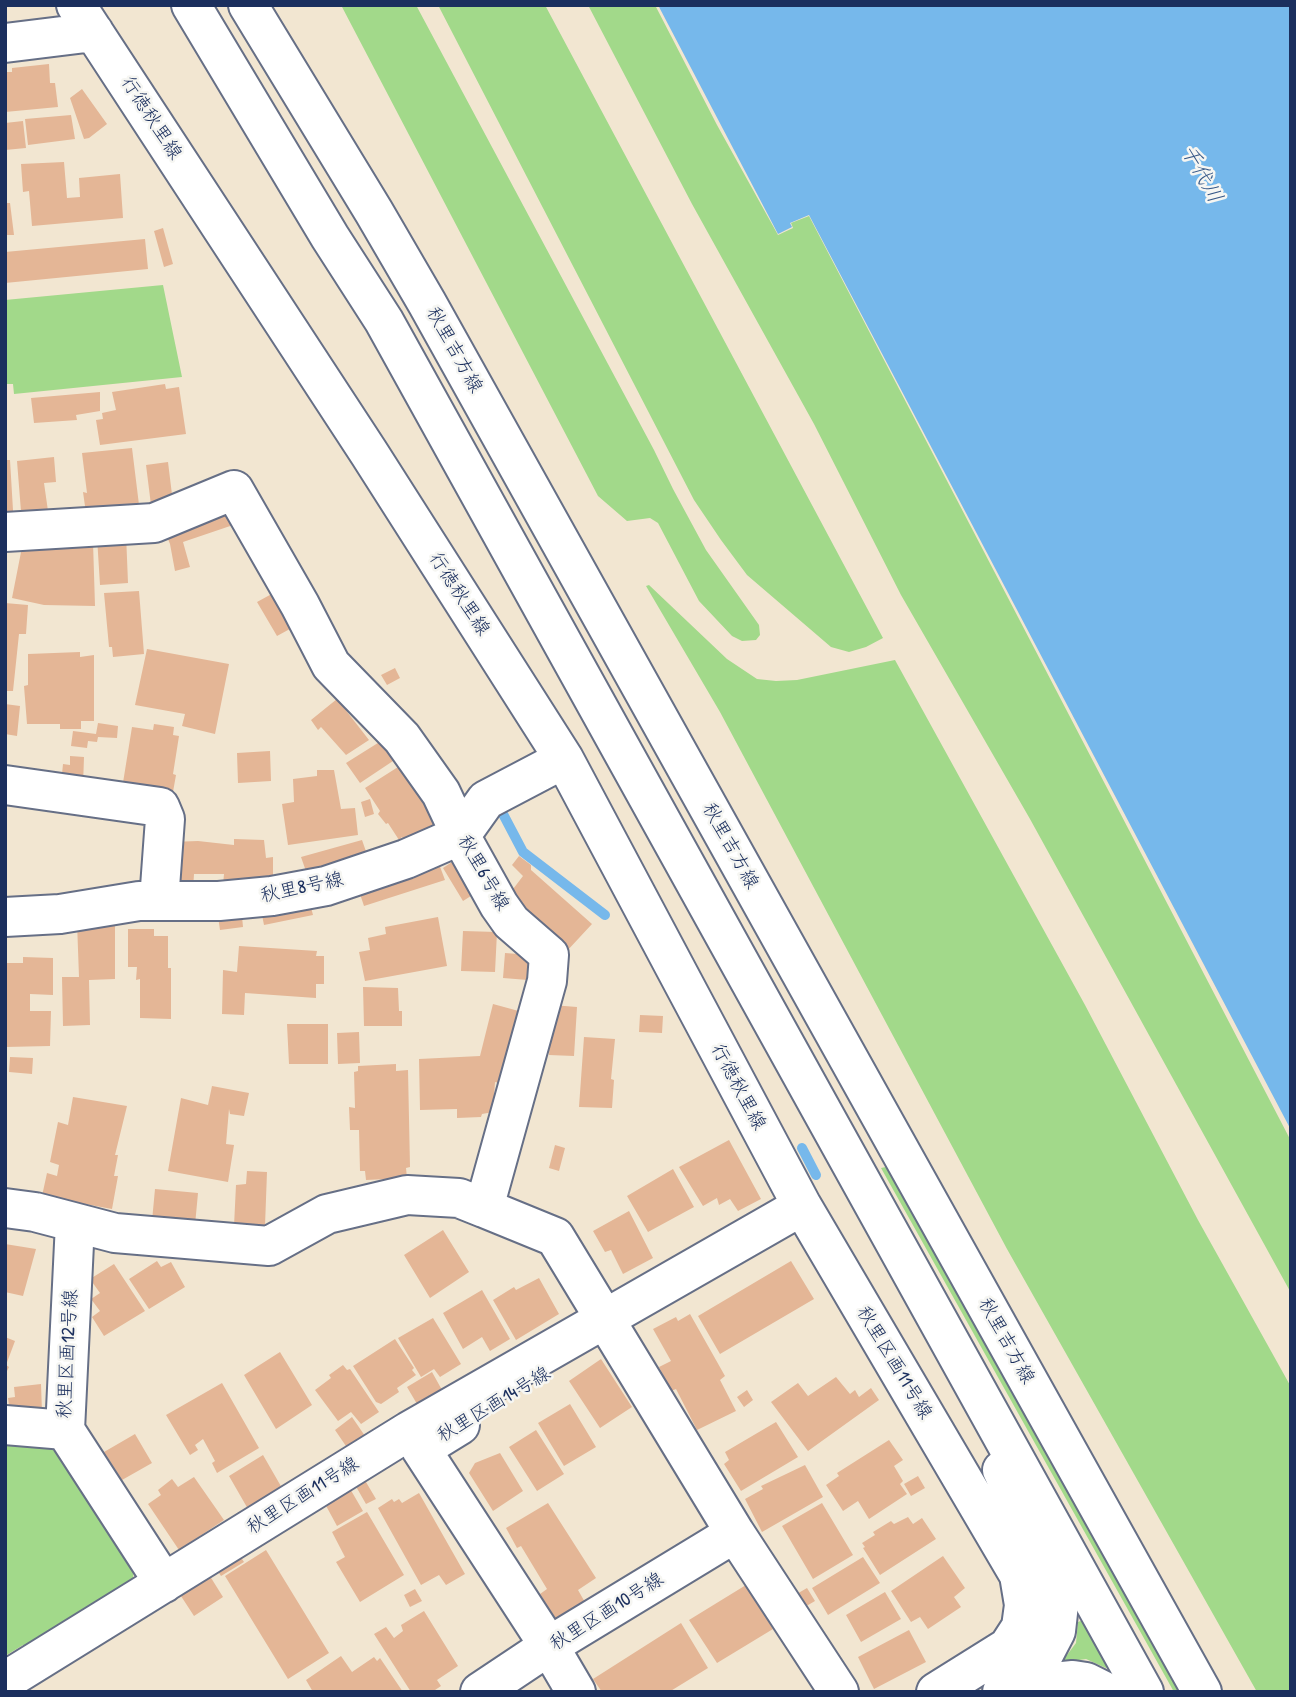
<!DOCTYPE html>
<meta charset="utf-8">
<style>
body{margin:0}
#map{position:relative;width:1296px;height:1697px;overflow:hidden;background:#f2e6d1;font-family:"Patrick Hand",sans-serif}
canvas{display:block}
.frame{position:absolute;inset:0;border:7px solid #1b2f5e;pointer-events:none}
</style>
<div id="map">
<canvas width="1296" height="1697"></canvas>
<div class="frame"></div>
</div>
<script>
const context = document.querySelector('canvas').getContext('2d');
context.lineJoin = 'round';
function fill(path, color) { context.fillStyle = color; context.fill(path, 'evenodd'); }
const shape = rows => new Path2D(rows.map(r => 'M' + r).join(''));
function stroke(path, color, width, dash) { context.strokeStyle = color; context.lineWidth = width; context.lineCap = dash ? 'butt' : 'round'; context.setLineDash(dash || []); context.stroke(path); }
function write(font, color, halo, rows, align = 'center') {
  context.font = font + ' "Patrick Hand","Klee One",sans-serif'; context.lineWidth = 5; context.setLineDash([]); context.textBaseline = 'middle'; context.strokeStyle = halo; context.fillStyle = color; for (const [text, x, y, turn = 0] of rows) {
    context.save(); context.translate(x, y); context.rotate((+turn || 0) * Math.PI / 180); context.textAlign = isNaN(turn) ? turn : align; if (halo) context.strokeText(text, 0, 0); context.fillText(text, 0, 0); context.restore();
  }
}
fill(shape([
 [341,5,416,5,654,450,673,489,706,550,759,625,760,635,756,640,742,641,732,636,699,601,658,523,650,518,627,521,598,496],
 [438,5,545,5,883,638,866,647,849,652,831,647,747,575,721,540,694,500],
 [588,5,655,5,717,125,778,235,793,228,791,223,809,216,1291,1141,1291,1293,1030,819,901,595,814,424,692,204],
 [163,285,182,377,14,394,13,384,5,384,5,300],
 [649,585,727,659,757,679,776,681,797,680,895,660,1085,1005,1198,1220,1291,1387,1291,1692,1257,1692,1007,1249,720,712,646,586],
 [886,1167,1118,1579,1180,1692,1174,1692,881,1168],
 [5,1444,60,1447,135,1562,132,1586,27,1650,23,1645,5,1656],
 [1083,1620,1108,1667,1106,1668,1086,1659,1065,1662,1064,1659,1076,1643,1078,1622]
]), '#a2d98a');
fill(shape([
 [658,5,1291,5,1291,1130,809,215,790,223,792,227,778,234]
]), '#76b8eb');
stroke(shape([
 [503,814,523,852,605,915],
 [802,1148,816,1175]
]), '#76b8eb', 10);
fill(shape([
 [49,64,50,83,55,83,58,107,5,112,5,72,12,72,12,68],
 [82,89,107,124,89,138,84,139,70,98],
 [71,115,75,139,28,145,25,119],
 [23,121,26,148,5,150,5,123],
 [64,162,67,198,80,197,79,178,120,174,123,218,32,226,29,191,23,192,21,164],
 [5,203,10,203,14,235,5,235],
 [163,228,173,264,164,267,154,231],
 [145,239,148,269,5,283,5,252],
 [165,384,166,389,179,387,186,434,100,445,96,420,103,419,102,413,116,410,112,392],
 [100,392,100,411,76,415,77,420,34,423,31,398],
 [132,448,140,513,87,520,83,492,87,493,82,453],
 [54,457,56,482,44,483,49,518,22,524,17,461],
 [5,460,10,460,14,527,5,527],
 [168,462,174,511,152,513,146,465],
 [226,503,239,523,183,542,190,567,175,571,170,544,163,527],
 [126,534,128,583,100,585,97,537],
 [23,542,93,542,95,606,44,605,12,598],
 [279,590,299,624,277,636,257,602],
 [139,591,144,654,113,657,112,647,109,647,104,593],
 [5,603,28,605,26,634,19,634,13,691,5,691],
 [147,649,229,664,215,734,182,726,185,714,135,705],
 [80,652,80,657,94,655,94,721,81,721,81,729,60,729,60,724,27,724,24,686,28,685,28,654],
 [395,668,400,678,387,685,381,675],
 [337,699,369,740,346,755,321,727,318,730,311,720],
 [5,704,20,706,17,736,5,734],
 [98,723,118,726,117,738,98,737,97,742,88,741,87,748,71,746,73,731,96,734],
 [154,724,174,727,173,735,179,736,173,774,176,775,171,803,121,795,132,727,153,730],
 [389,736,405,753,360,783,346,763],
 [270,751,271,781,238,783,237,753],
 [70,756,84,757,83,786,61,784,63,764,70,765],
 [409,760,449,829,408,847,402,837,399,840,388,823,386,824,378,814,380,811,365,788],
 [317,770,334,770,341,809,355,808,358,835,288,845,282,804,294,802,293,779,317,776],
 [370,799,374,814,365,817,361,802],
 [234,839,264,840,266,858,273,857,273,884,223,885,224,874,194,874,193,890,166,888,171,842,198,841,234,845],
 [362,840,369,860,308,877,301,857],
 [436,856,445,880,364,906,357,885],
 [461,856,482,889,463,901,443,868],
 [519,856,531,865,531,870,592,924,566,952,507,897,523,876,512,865],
 [308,896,313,915,264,925,260,905],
 [241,906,243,927,220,930,217,909],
 [438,917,447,966,365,981,359,952,370,950,368,938,386,934,385,927],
 [115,919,115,979,89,980,90,1025,63,1026,62,977,79,977,77,922],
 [128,929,154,929,154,936,168,936,168,968,171,968,171,1019,140,1018,140,979,136,980,137,967,128,967],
 [463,931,497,932,495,972,461,971],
 [239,946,317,951,316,956,324,956,324,984,316,984,316,998,245,993,244,1015,222,1014,223,970,237,972],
 [505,953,531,955,528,980,503,978],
 [23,957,53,958,53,995,30,994,30,1011,51,1011,50,1046,5,1047,5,963,23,963],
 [363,987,398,988,399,1011,402,1011,402,1026,364,1026],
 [493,1004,526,1013,503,1084,495,1082,493,1112,482,1114,481,1117,457,1118,457,1109,420,1110,419,1059,480,1056],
 [552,1005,577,1007,574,1056,549,1055],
 [640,1015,663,1016,662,1033,639,1032],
 [287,1024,328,1024,328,1064,289,1064],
 [359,1032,360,1063,338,1064,337,1033],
 [584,1037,615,1039,611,1079,614,1080,612,1108,579,1107],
 [10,1057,33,1058,32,1074,9,1072],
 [396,1064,396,1071,408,1070,410,1167,406,1168,407,1178,366,1180,365,1171,360,1171,359,1130,350,1130,349,1107,355,1108,354,1072,358,1071,358,1066],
 [212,1086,249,1093,244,1116,230,1114,229,1109,226,1144,234,1145,228,1182,168,1171,181,1098,208,1105],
 [73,1097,127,1106,115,1155,118,1155,114,1176,118,1176,112,1209,42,1196,47,1173,57,1176,59,1165,50,1162,58,1122,68,1125],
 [729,1140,761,1199,738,1211,730,1199,719,1205,717,1198,703,1206,679,1167],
 [555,1145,565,1148,559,1171,549,1168],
 [673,1169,694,1207,648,1232,627,1196],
 [247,1171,267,1172,265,1226,234,1226,236,1185,246,1184],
 [155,1189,198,1193,195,1225,152,1221],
 [629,1211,653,1258,623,1274,611,1250,605,1252,593,1231],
 [443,1230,469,1272,430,1298,404,1255],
 [5,1244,36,1249,23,1296,5,1292],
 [157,1261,161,1267,171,1262,185,1287,149,1309,129,1279],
 [791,1261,814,1299,720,1354,698,1316],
 [114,1264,145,1311,104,1336,92,1317,100,1311,91,1299,100,1293,90,1279],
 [539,1278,559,1314,516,1340,493,1300,514,1287,516,1290],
 [482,1290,510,1339,490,1351,482,1337,463,1349,443,1313],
 [690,1314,725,1376,720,1380,736,1411,697,1430,676,1389,671,1391,659,1367,671,1361,653,1329,676,1317,678,1321],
 [433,1318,461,1364,440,1377,434,1369,421,1377,398,1338],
 [5,1337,15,1341,6,1365,9,1367,5,1375],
 [395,1339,414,1368,412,1370,416,1375,397,1388,399,1392,381,1404,376,1402,353,1366],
 [280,1352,312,1405,276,1429,244,1375],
 [601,1359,632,1407,600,1428,569,1381],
 [343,1365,347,1370,350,1369,379,1412,361,1424,351,1412,338,1421,315,1390,331,1378,329,1375],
 [432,1372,442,1390,417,1404,407,1387],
 [836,1377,850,1394,855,1390,859,1397,871,1388,879,1400,808,1451,771,1402,798,1383,808,1396],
 [222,1383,259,1448,217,1473,212,1463,215,1461,203,1439,195,1445,198,1450,190,1455,166,1415],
 [41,1384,42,1412,10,1413,8,1398,15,1397,14,1387],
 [747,1390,753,1400,744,1407,737,1397],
 [570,1404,596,1447,564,1466,538,1423],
 [352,1417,365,1436,348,1449,335,1430],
 [776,1422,798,1457,741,1491,724,1464,729,1460,725,1452],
 [536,1430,564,1474,537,1491,509,1447],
 [135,1434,152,1463,122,1480,104,1452],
 [889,1440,903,1460,894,1466,903,1481,900,1484,907,1494,869,1519,858,1501,843,1511,826,1485,839,1476,837,1473],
 [500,1453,523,1491,493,1511,469,1473,475,1463],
 [263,1455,282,1488,248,1509,229,1476],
 [805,1465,823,1497,762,1532,745,1499,763,1489,761,1486],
 [918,1476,925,1488,911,1496,904,1484],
 [194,1477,224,1520,179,1550,148,1504,161,1495,158,1490,172,1479,178,1487],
 [363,1477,376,1499,366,1504,354,1483],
 [349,1487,363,1511,337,1526,324,1502],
 [419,1493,465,1574,446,1585,439,1575,421,1585,378,1508,392,1499,394,1502,399,1499,402,1503],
 [548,1503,596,1578,578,1590,586,1604,557,1621,540,1594,547,1589,521,1546,517,1548,506,1528],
 [822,1503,853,1555,813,1579,782,1526],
 [367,1512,404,1575,360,1602,336,1562,345,1557,332,1532],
 [908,1517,913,1524,922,1518,936,1539,880,1575,863,1548,865,1547,862,1543,875,1535,873,1532,891,1521,894,1524],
 [266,1550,329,1653,288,1679,225,1576],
 [238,1553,244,1562,221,1576,215,1567],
 [943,1556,965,1588,954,1597,961,1607,928,1629,920,1617,911,1622,891,1591],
 [863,1557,880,1583,828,1615,812,1588],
 [208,1573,223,1597,194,1616,179,1593],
 [746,1585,773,1629,717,1663,689,1620],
 [807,1588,815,1601,803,1608,795,1595],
 [415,1589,422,1601,410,1607,404,1595],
 [885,1592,901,1619,861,1642,846,1615],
 [424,1611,458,1666,437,1680,441,1686,432,1692,411,1692,374,1634,386,1627,394,1638,403,1631,401,1625],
 [681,1623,708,1668,669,1692,602,1692,593,1679],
 [909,1630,926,1662,874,1689,858,1657],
 [341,1656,352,1672,374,1657,377,1661,380,1658,403,1692,313,1692,306,1680]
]), '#e4b696');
const minor = shape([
 [76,5,369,453,564,759,802,1206],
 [5,43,94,32],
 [5,532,154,523,234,490,300,605,331,665,402,738,441,793,465,844,499,905,511,922,549,955,547,981,484,1208,459,1198,407,1195,327,1214,269,1246,115,1233,35,1212,5,1208],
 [5,785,160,807,165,819,159,901],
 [5,917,60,914,139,901,219,901,272,896,326,886,406,859,461,835,486,800,564,759],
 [484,1208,555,1237,735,1533,839,1692],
 [75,1223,65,1430,164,1583],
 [5,1425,65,1430],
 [460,1425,421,1449,549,1646,576,1692],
 [5,1681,409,1431,802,1206,1019,1575,1024,1605,1021,1627,1008,1647,936,1692],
 [480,1692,549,1646,735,1533],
 [1002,1692,1044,1654,1056,1631,1059,1604,1052,1576,1002,1470],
 [1019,1692,1044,1683,1073,1680,1086,1682,1106,1692]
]);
const major = shape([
 [191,5,330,237,384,321,1144,1692],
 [248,5,374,212,427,303,1202,1692]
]);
stroke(minor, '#666f86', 42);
stroke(major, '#666f86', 42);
stroke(minor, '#fff', 38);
stroke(major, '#fff', 38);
write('19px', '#1b2f5e', '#f6f6f2', [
 ["行徳秋里線",151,118,57],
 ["秋里吉方線",454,350,61],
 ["行徳秋里線",459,594,57],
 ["秋里吉方線",730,846,61],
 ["秋里6号線",483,873,60],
 ["秋里8号線",302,888,-12],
 ["行徳秋里線",738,1087,62],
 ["秋里吉方線",1006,1341,61],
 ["秋里区画12号線",68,1354,-87],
 ["秋里区画11号線",894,1363,59],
 ["秋里区画14号線",494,1405,-31],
 ["秋里区画11号線",303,1496,-32],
 ["秋里区画10号線",607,1612,-32]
]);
write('italic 21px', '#365888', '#f6f6f2', [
 ["千代川",1201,174,61]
]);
</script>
